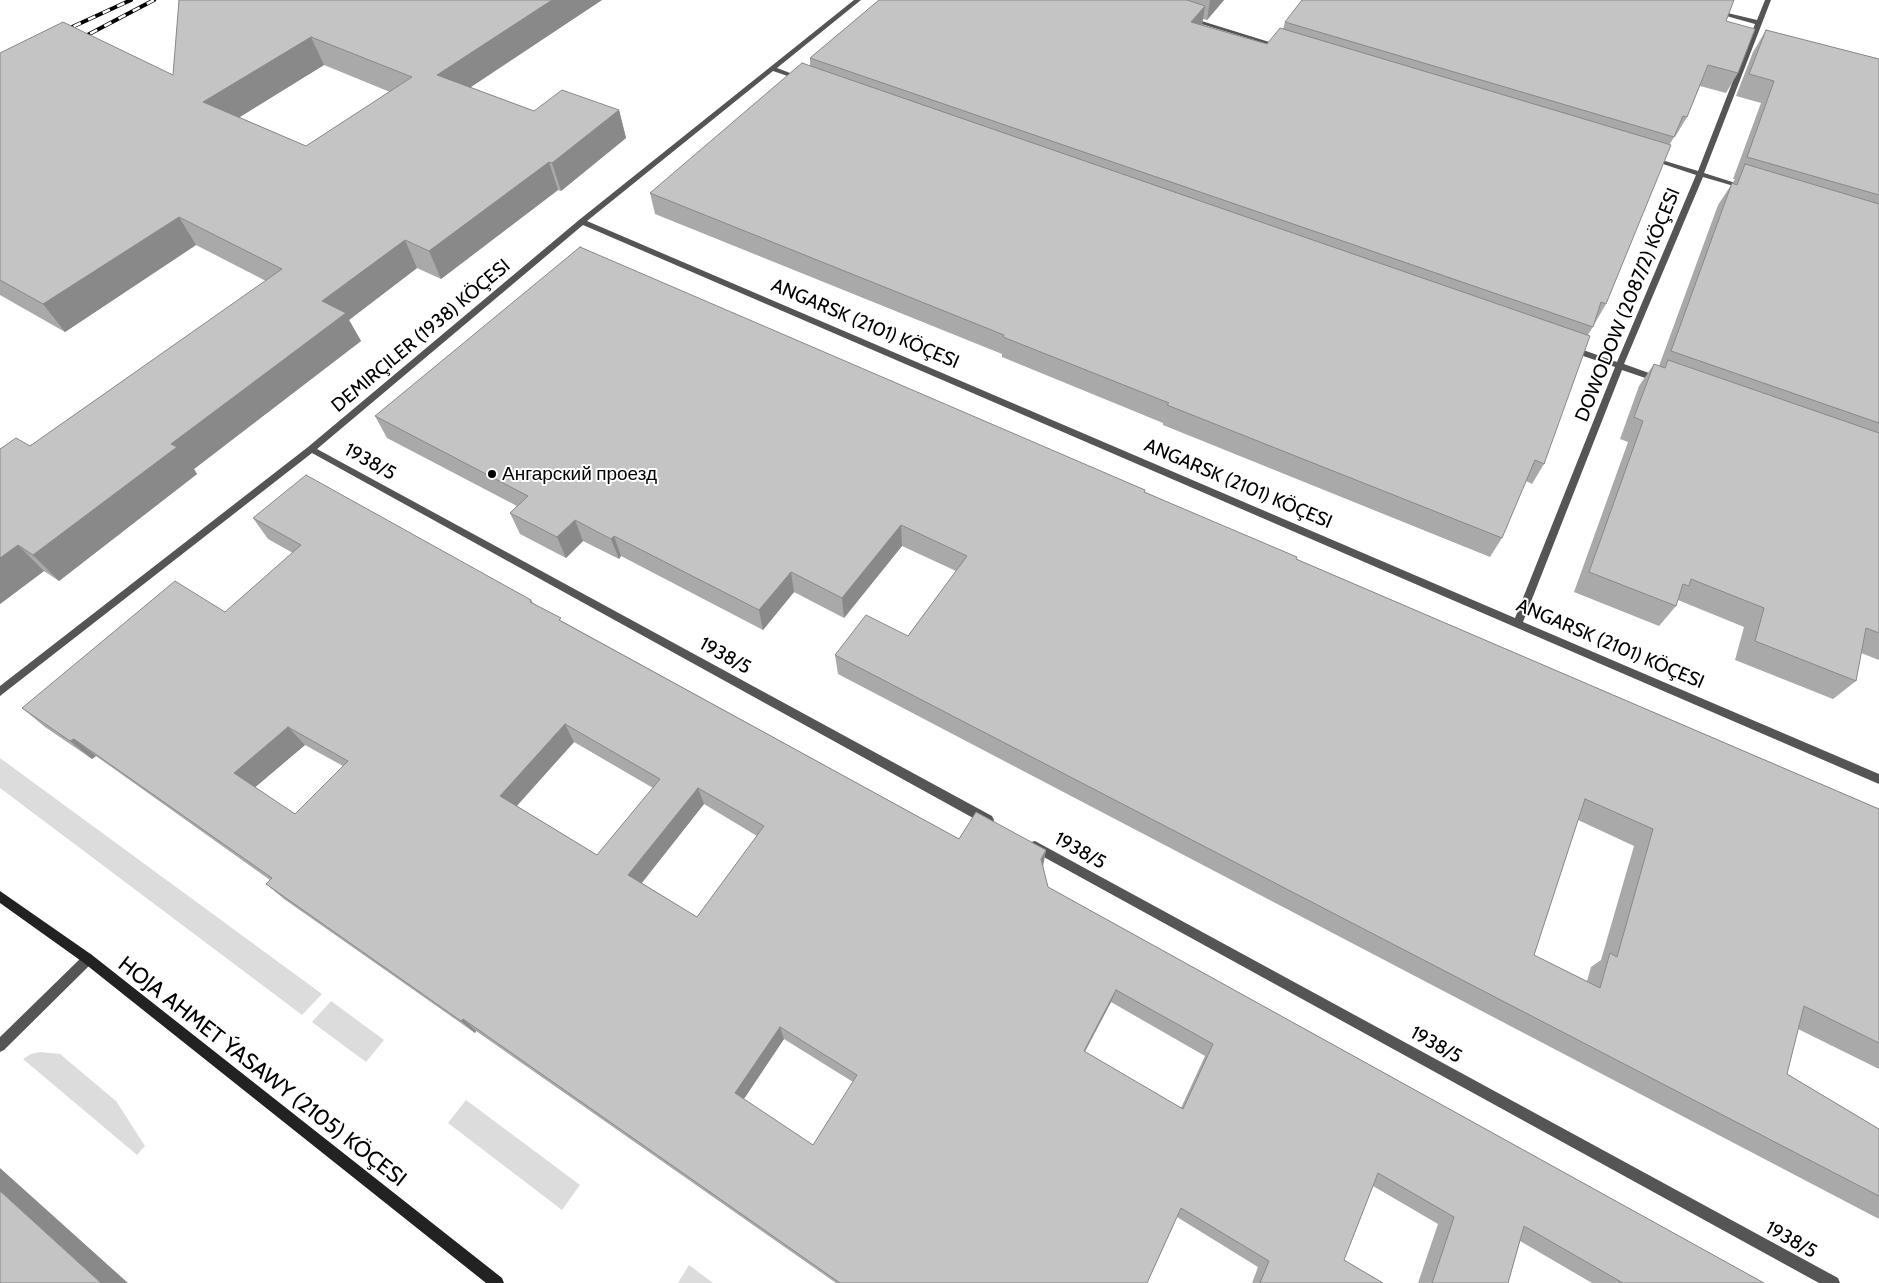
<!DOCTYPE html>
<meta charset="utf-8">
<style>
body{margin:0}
canvas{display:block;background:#fff}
</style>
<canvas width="1879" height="1283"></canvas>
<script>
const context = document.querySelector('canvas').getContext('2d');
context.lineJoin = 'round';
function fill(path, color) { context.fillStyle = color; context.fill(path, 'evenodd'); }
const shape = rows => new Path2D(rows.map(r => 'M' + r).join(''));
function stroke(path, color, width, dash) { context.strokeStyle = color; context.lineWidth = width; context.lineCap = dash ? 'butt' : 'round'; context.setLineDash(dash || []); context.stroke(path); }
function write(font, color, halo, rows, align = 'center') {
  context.font = font + ' Cabin,sans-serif'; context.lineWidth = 4; context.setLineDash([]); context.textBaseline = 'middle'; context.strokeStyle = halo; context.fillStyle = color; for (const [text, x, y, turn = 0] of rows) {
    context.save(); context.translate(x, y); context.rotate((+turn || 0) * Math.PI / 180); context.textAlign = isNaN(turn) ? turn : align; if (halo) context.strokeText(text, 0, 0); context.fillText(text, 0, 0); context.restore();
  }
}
fill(shape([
 [0,758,322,994,302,1015,0,788],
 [331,1001,384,1040,366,1062,312,1022],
 [40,1052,60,1054,116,1101,145,1146,137,1155,23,1059,31,1054],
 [466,1100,580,1185,562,1210,448,1123],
 [689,1265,713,1283,678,1283]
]), '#dcdcdc');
fill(shape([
 [854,0,861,0,777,68,803,78,803,80,799,80,773,71,587,221,1515,618,1615,367,1569,351,1568,349,1572,346,1617,362,1696,175,1648,159,1652,157,1698,171,1755,24,1712,12,1715,10,1757,20,1765,0,1771,0,1704,173,1748,187,1744,189,1703,177,1624,364,1660,377,1661,379,1657,382,1622,370,1523,622,1879,774,1879,784,583,225,317,449,992,816,994,820,992,824,988,825,984,824,312,453,0,696,0,686,308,447,579,220,854,0],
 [1188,18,1192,18,1282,46,1277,47,1188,20,1188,18],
 [1035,841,1838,1278,1840,1283,1819,1283,1031,850,1029,846,1031,842,1035,841],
 [88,953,92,955,94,959,92,963,4,1050,0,1052,0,1037,84,955,88,953]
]), '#555');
fill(shape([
 [0,891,92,955,502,1278,504,1283,486,1283,84,963,0,903,0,891]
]), '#222');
const rail = shape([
 [59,33,131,0],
 [76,41,154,0]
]);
stroke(rail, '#000', 4);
stroke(rail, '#fff', 2.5, [8]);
fill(shape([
 [179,0,602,0,470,87,534,111,619,110,626,138,561,191,558,190,441,279,417,268,349,320,361,341,194,469,197,474,59,581,44,571,0,604,0,449,30,446,266,281,196,245,65,332,0,295,0,53,173,75],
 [324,65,390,92,306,146,239,117],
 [879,0,1224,0,1207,20,1203,19,1202,25,1267,44,1283,29,1285,22,1726,21,1738,73,1726,93,1700,86,1687,117,1675,137,1674,137,1670,144,1606,304,1588,335,1544,464,1532,484,1526,481,1502,538,1490,557,1163,425,1163,423,1002,357,1002,354,655,214,650,193,810,66,810,58],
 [1766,30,1879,59,1879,660,1861,653,1856,681,1833,699,1735,660,1744,627,1678,600,1676,606,1659,626,1574,592,1628,442,1620,439,1639,386,1654,364,1659,366,1718,205,1735,179,1733,179,1761,103,1736,96,1753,52],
 [375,416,1145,490,1145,492,1296,559,1879,809,1879,1069,1798,1029,1787,1074,1879,1129,1879,1219,838,674,835,655,908,636,956,571,902,546,844,618,794,592,763,630,621,556,619,559,583,541,566,558,520,534,510,513,517,506,387,438],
 [1578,820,1634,846,1601,960,1591,967,1587,981,1534,955],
 [253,518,531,600,533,603,562,621,959,839,1046,850,1043,867,1048,887,1764,1283,1592,1283,1520,1241,1508,1283,1418,1283,1438,1224,1373,1186,1344,1260,1383,1283,1252,1283,1258,1267,1177,1217,1147,1283,836,1283,476,1031,475,1033,284,899,266,884,270,880,96,756,92,759,45,727,22,708,225,612,293,553,268,539],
 [574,742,653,788,597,855,517,806],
 [305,745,343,766,295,814,255,787],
 [704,804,757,836,697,917,642,883],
 [1111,1002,1205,1056,1181,1108,1085,1052],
 [784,1039,853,1082,813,1145,744,1099]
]), '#a9a9a9');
fill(shape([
 [552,0,602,0,447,103,437,75],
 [1210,0,1224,0,1207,20],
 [1205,6,1202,26,1191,22],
 [311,37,324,65,219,130,203,102],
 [619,110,626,138,561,191,552,163],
 [549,162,558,190,441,279,429,251],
 [179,217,196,245,65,332,43,304],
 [405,240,417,268,349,320,361,341,194,469,197,474,59,581,33,555,171,444,322,301],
 [575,520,583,541,566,558,557,537],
 [901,525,902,546,844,618,842,598],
 [614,536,621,556,619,559,611,539],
 [18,545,44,571,0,604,0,558],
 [791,572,794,592,763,630,759,610],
 [565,724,574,742,511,812,500,796],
 [288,727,305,745,252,790,234,773],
 [74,739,96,756,92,759,70,741],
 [698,788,704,804,636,890,628,875],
 [1046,850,1043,865,1038,875,1041,859],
 [1116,990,1111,1002,1079,1062,1084,1051],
 [463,1019,476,1031,475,1033,461,1021],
 [780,1027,784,1039,741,1103,735,1093],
 [0,1168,128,1283,101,1283,0,1191]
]), '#898989');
const building = shape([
 [179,0,552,0,437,75,534,111,562,90,619,110,552,163,549,162,429,251,405,240,322,301,346,313,171,444,177,447,33,555,18,545,0,558,0,449,16,438,30,446,282,269,179,217,43,304,0,280,0,53,63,22,173,75,179,0],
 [311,37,412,77,306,146,203,102,311,37],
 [879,0,1187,0,1205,6,1191,22,1267,44,1280,28,1671,145,1606,304,1601,302,1593,327,810,58,879,0],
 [1302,0,1734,0,1726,21,1755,29,1738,73,1708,65,1687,117,1683,116,1674,137,1285,22,1302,0],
 [1766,30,1879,59,1879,195,1747,157,1774,81,1749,74,1766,30],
 [802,63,1590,336,1544,464,1535,460,1502,538,1167,405,1169,403,1003,337,1004,335,650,193,802,63],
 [1745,164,1879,204,1879,423,1671,351,1732,183,1737,185,1745,164],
 [580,247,1145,490,1144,492,1297,557,1296,559,1879,809,1879,1043,1804,1006,1787,1074,1879,1129,1879,1196,835,655,866,615,908,636,967,556,901,525,842,598,791,572,759,610,614,536,611,539,575,520,557,537,510,513,528,496,375,416,580,247],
 [1585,799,1653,829,1617,957,1610,953,1600,988,1534,955,1585,799],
 [1668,360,1879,433,1879,633,1866,628,1856,681,1755,641,1764,608,1691,579,1689,586,1683,584,1676,606,1589,572,1643,421,1634,417,1654,364,1665,368,1668,360],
 [306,475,531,600,530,602,561,618,559,620,959,839,976,812,1046,850,1041,859,1048,887,1764,1283,1623,1283,1524,1226,1508,1283,1432,1283,1454,1217,1378,1173,1344,1260,1383,1283,1260,1283,1269,1261,1181,1208,1147,1283,840,1283,463,1019,461,1021,266,884,272,878,74,739,70,741,22,708,175,581,225,612,301,545,253,518,306,475],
 [565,724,660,779,597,855,500,796,565,724],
 [288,727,348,761,295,814,234,773,288,727],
 [698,788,764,826,697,917,628,875,698,788],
 [1116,990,1213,1044,1183,1109,1084,1051,1116,990],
 [780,1027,857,1075,813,1145,735,1093,780,1027],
 [0,1191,101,1283,0,1283,0,1191]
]);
fill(building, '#c4c4c4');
stroke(building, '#898989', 1);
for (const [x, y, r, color] of [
 [492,474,5,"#000"]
]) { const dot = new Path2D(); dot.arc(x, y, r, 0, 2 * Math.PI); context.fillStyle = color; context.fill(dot); stroke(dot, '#fff', 2); }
write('19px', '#000', '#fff', [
 ["DOWODOW (2087/2) KÖÇESI",1628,305,-68],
 ["ANGARSK (2101) KÖÇESI",865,324,23],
 ["DEMIRÇILER (1938) KÖÇESI",421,336,-40],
 ["1938/5",370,462,29],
 ["ANGARSK (2101) KÖÇESI",1238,484,23],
 ["ANGARSK (2101) KÖÇESI",1610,644,23],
 ["1938/5",725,656,29],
 ["1938/5",1080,851,29],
 ["1938/5",1436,1045,29],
 ["1938/5",1791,1240,29]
]);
write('19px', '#000', '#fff', [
 ["Ангарский проезд",502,474]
], 'left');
write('22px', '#000', '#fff', [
 ["HOJA AHMET ÝASAWY (2105) KÖÇESI",262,1072,38]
]);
</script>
